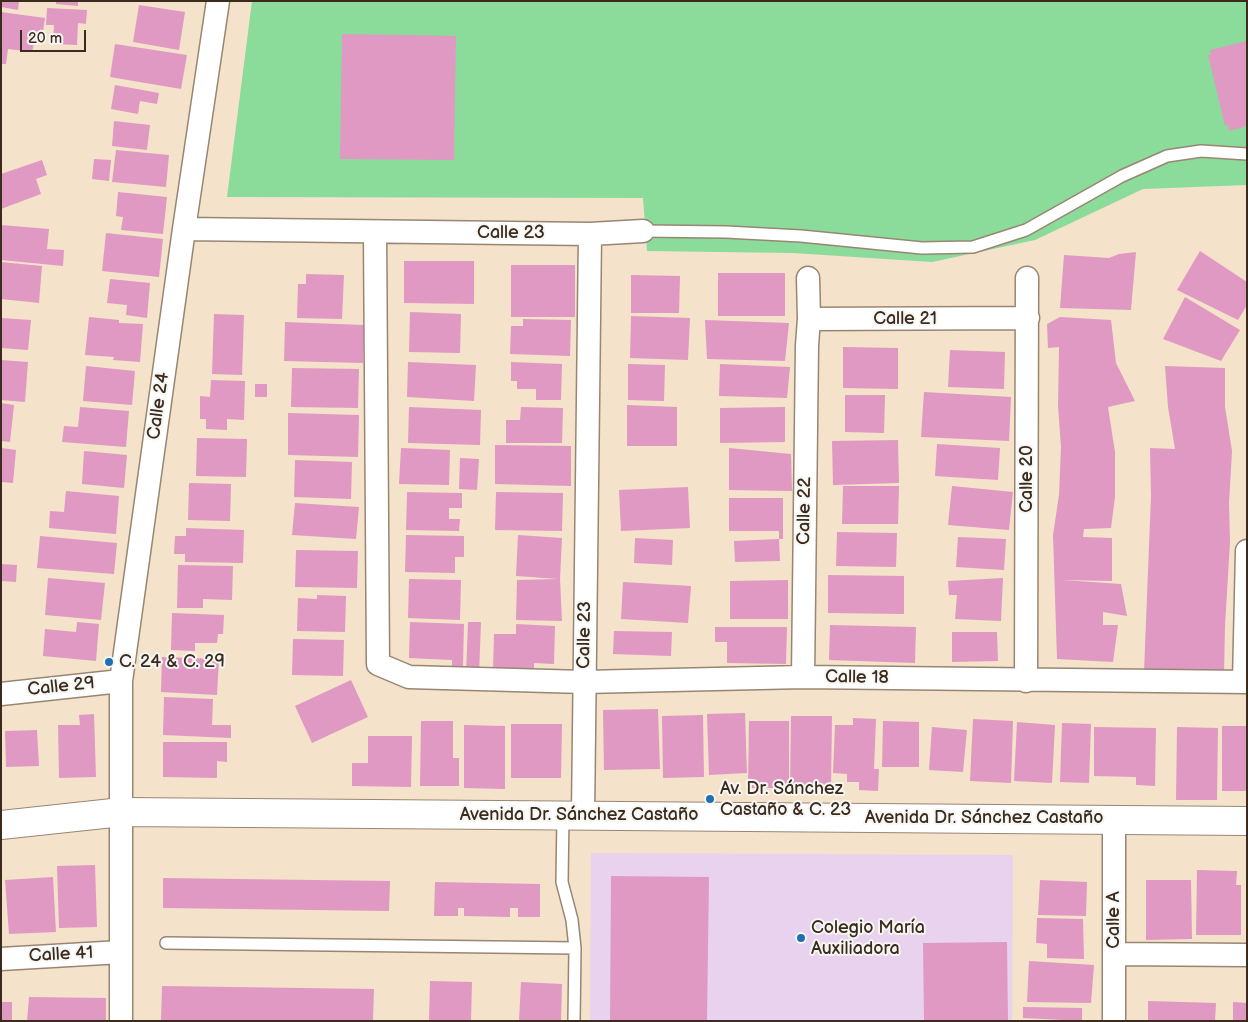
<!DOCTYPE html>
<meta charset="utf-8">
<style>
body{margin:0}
#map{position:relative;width:1248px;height:1022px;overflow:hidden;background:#f4e2ca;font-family:"Balsamiq Sans",sans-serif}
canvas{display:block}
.frame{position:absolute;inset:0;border:2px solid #3b2a1e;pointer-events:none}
.scale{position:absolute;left:20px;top:30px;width:66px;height:22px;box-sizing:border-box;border:2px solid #3b2a1e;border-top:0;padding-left:6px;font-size:15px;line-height:18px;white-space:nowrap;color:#3b2a1e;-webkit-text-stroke:4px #f6f6f2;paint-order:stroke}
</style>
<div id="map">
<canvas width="1248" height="1022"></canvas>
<div class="frame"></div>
<div class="scale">20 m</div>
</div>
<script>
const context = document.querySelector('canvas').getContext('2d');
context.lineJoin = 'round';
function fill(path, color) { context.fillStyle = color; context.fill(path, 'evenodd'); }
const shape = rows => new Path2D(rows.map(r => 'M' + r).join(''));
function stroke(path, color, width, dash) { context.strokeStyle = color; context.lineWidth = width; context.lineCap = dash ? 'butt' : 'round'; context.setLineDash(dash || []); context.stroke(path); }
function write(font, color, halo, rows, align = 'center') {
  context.font = font + ' "Balsamiq Sans",sans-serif'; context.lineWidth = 4; context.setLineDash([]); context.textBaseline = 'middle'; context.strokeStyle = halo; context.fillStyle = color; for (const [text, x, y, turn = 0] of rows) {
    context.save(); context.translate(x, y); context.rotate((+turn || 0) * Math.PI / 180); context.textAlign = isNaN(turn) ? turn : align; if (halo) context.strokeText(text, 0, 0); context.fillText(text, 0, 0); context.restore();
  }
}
fill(shape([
 [591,853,1013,855,1012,1021,590,1021]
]), '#e8d2ee');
fill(shape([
 [252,1,1247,1,1247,185,1143,189,1035,240,932,262,793,253,647,251,643,198,227,197]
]), '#8bdb9a');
fill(shape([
 [2,1,19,1,18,10,1,7],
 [56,1,78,1,78,6,56,4],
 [139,5,185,12,179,50,133,42],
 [47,8,87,10,86,24,78,23,77,45,53,44,54,25,46,25],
 [1,12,45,18,41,44,34,43,32,52,8,49,6,64,1,64],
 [342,34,456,36,454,160,340,159],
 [1247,41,1247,126,1229,131,1228,125,1225,126,1208,55,1211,55,1210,50],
 [115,44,187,55,181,89,110,77],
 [115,85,159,93,157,104,140,101,138,114,111,109],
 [114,121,150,125,147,150,112,146],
 [116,150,169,155,166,187,112,182],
 [94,159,111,160,109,181,92,179],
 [42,160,47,175,36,179,41,194,1,209,1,174],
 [118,192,167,197,163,234,121,230,123,217,116,216],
 [1,225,49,229,47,249,64,250,63,266,1,260],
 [106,233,163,239,159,277,102,271],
 [1200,251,1247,282,1247,305,1238,320,1177,290],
 [1136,252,1131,310,1060,308,1064,255,1109,258,1119,254],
 [404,261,474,261,474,304,404,303],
 [1,262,42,266,39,303,1,299],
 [511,265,575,265,575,317,511,317],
 [718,273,785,273,785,316,718,316],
 [306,274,344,275,342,319,297,318,298,284,306,284],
 [631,275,680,276,679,313,631,313],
 [110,279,150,283,147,318,126,315,127,305,107,303],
 [1185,297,1240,330,1221,361,1163,339],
 [410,312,461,314,460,353,409,352],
 [214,314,244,315,242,375,212,374],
 [631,316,690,318,688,360,630,358],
 [89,317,119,320,119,323,143,324,140,362,113,360,114,357,85,355],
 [1060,317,1111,320,1116,363,1135,401,1108,407,1115,452,1115,497,1111,528,1084,529,1083,537,1112,538,1112,581,1063,580,1121,584,1127,616,1103,612,1103,625,1118,625,1113,662,1057,659,1053,535,1059,495,1061,447,1058,406,1059,347,1048,348,1047,324],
 [1,318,31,320,28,350,1,348],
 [523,319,571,320,570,356,510,354,511,326,523,326],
 [705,320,789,323,785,361,707,359],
 [285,322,364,325,363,363,284,361],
 [843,347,898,348,898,389,843,388],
 [950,350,1005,352,1004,389,948,387],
 [1,360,28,362,25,402,1,400],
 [408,362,476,365,474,401,407,397],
 [511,362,562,364,561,400,536,400,536,389,517,389,517,381,511,381],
 [628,364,665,365,664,401,628,400],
 [720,364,790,367,787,398,719,396],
 [86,366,135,371,132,405,83,401],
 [1165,366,1225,368,1225,407,1232,451,1229,503,1230,542,1225,626,1224,673,1144,672,1151,496,1150,448,1175,449,1168,407],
 [292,368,359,369,358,408,291,407],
 [211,380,245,381,244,420,227,419,227,430,206,429,206,419,200,419,200,396,210,397],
 [255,384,267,384,267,397,255,397],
 [924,392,1011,397,1009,441,921,437],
 [845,395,885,395,884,433,845,432],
 [1,403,14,405,10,442,1,441],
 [627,405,677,407,677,446,627,446],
 [80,407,129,411,126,447,62,442,64,426,78,427],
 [409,407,481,410,480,445,408,443],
 [521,407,563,408,562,443,506,443,506,420,520,420],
 [785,407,785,442,720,443,720,408],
 [288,413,359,415,358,457,288,455],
 [197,438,247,439,246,477,196,476],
 [898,440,899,483,833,485,832,441],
 [937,444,1000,448,998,480,935,476],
 [495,445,571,446,571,486,495,484],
 [1,448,16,450,13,483,1,482],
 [401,448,450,450,449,485,399,484],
 [729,448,791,454,792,491,729,490],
 [84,451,127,455,124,488,82,484],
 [460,458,479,459,477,490,459,489],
 [295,460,352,462,351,499,294,497],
 [189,483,231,484,230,521,188,520],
 [843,486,899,486,898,524,842,524],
 [952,486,1013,492,1009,530,948,525],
 [688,487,690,528,621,531,619,490],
 [66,491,119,496,116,534,49,528,50,511,64,512],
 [407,492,462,493,462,508,449,508,449,519,460,519,459,531,406,530],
 [496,492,563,493,562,531,495,530],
 [729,498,783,498,783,539,779,539,779,531,729,531],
 [295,503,359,507,356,539,292,535],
 [186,528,244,530,243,563,185,562,185,554,174,554,175,536,186,536],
 [837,532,897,533,896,567,836,566],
 [406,535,464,536,464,557,455,557,455,573,405,572],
 [518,535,562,538,560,579,562,621,516,620,517,580,558,579,516,576],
 [40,536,117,543,114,574,37,568],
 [958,537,1006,539,1004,570,956,567],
 [635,538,673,540,672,565,634,563],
 [779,539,780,561,735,562,734,541],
 [296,550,358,551,357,588,295,587],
 [1,564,17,565,16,582,1,581],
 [178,565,233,566,232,600,203,599,203,608,177,608],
 [828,575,904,576,904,614,828,613],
 [48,578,105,583,101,620,45,615],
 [1003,578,1001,621,955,619,957,595,949,595,948,581],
 [409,579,461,580,460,620,408,618],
 [788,580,788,619,730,619,730,581],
 [623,582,691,586,688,623,621,619],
 [317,595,346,596,345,632,297,631,298,598,317,599],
 [172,613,224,615,223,634,218,634,217,643,195,643,195,651,171,650],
 [77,622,99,624,96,661,43,656,45,629,76,632],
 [410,622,464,624,463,666,452,666,452,660,409,658],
 [468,622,481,622,479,675,466,674],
 [516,624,555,626,554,664,534,663,534,672,493,670,494,634,516,634],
 [830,625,916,627,915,663,829,660],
 [715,627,787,627,786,664,727,663,727,642,715,642],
 [614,631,672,632,671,656,613,654],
 [952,632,997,632,998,661,952,662],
 [293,639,344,640,343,676,292,675],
 [162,657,219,659,217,695,161,692],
 [351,680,368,717,312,743,295,706],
 [164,697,213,699,212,725,231,725,231,738,163,735],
 [658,709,660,769,604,770,603,710],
 [745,713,747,773,709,775,707,714],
 [94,714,96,777,59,778,58,725,80,725,79,715],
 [703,715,704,777,663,778,662,716],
 [791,716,832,716,831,789,790,789],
 [853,718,876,719,874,769,879,769,878,791,859,790,859,782,847,782,847,774,833,773,835,725,853,725],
 [973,719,1013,721,1011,783,970,781],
 [421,721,453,721,453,758,459,758,459,786,420,786],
 [749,721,789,721,789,788,748,788],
 [883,721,919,722,919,767,882,767],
 [1017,722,1055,725,1052,783,1014,781],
 [1062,723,1091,724,1089,783,1060,782],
 [511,724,562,724,561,778,511,778],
 [464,725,505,726,505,789,464,788],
 [1222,726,1247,726,1247,791,1222,791],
 [932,727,967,730,963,772,929,770],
 [1094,727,1156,728,1155,786,1136,785,1136,777,1094,776],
 [1177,727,1218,728,1217,800,1176,800],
 [37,730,39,766,6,767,5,731],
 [368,736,412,736,411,787,352,786,352,763,368,763],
 [163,742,227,742,227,762,217,761,217,778,163,777],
 [95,865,97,927,59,928,57,866],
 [1197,870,1237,871,1236,885,1241,885,1241,935,1196,935],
 [611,876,709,877,707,1021,610,1021],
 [53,877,56,932,9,934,5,880],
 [163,878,390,881,389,911,163,908],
 [1040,880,1087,882,1086,916,1038,915],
 [1146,880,1191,880,1192,939,1146,940],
 [435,882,540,884,540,917,518,917,518,908,510,908,510,917,464,916,464,908,458,908,458,916,434,916],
 [1037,918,1083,919,1084,959,1047,958,1047,944,1036,943],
 [1007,942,1008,1021,924,1021,923,943],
 [1029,961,1094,965,1091,1003,1027,1002],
 [430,981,472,982,471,1021,429,1021],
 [521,982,562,984,561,1021,519,1021],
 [162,986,374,989,373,1021,161,1020],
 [29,997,106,998,106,1021,27,1021],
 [1148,1001,1216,1003,1215,1021,1148,1021],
 [1,1002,12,1002,12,1021,1,1021],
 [1233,1002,1247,1003,1247,1021,1233,1021],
 [1023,1007,1082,1008,1082,1021,1023,1018]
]), '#e099c3');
const lane = shape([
 [643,231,726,232,801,236,922,248,973,247,1026,230,1122,176,1167,156,1201,151,1247,154],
 [563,815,562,882,572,920,575,948],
 [166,943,575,948,574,1021]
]);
const street = shape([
 [184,229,590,234,643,231],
 [375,232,378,664,409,677,584,682,803,677,1247,682],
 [809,319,1028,318],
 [803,677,807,345,809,319,808,278],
 [1026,681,1027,278],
 [1244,682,1247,551],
 [1,694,121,681],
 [583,815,590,234],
 [1114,819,1114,1021],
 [1115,954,1247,955],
 [1,959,121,952],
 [121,1021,121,681,184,229,218,1]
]);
const secondary = shape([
 [1,825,122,812,1247,821]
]);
stroke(lane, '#988674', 14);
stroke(street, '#988674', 25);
stroke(secondary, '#988674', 30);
stroke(lane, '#fff', 11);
stroke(street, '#fff', 22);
stroke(secondary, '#fff', 28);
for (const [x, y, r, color] of [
 [109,662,5,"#1f6fb2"],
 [710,799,5,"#1f6fb2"],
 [801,938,5,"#1f6fb2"]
]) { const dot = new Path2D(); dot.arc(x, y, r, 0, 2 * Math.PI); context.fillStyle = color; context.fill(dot); stroke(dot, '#f6f6f2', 2); }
write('18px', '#3b2a1e', '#f6f6f2', [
 ["Calle 23",511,233],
 ["Calle 21",905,319],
 ["Calle 24",159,406,-82],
 ["Calle 20",1027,479,-90],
 ["Calle 22",805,511,-89],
 ["Calle 23",585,635,-89],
 ["Calle 18",857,678,1],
 ["Calle 29",61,687,-6],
 ["Avenida Dr. Sánchez Castaño",579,815],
 ["Avenida Dr. Sánchez Castaño",984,818],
 ["Calle A",1114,920,-90],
 ["Calle 41",61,955,-3]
]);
write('18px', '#3b2a1e', '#f6f6f2', [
 ["C. 24 & C. 29",119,662],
 ["Av. Dr. Sánchez",720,789],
 ["Castaño & C. 23",720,810],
 ["Colegio María",811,928],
 ["Auxiliadora",811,949]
], 'left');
</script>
